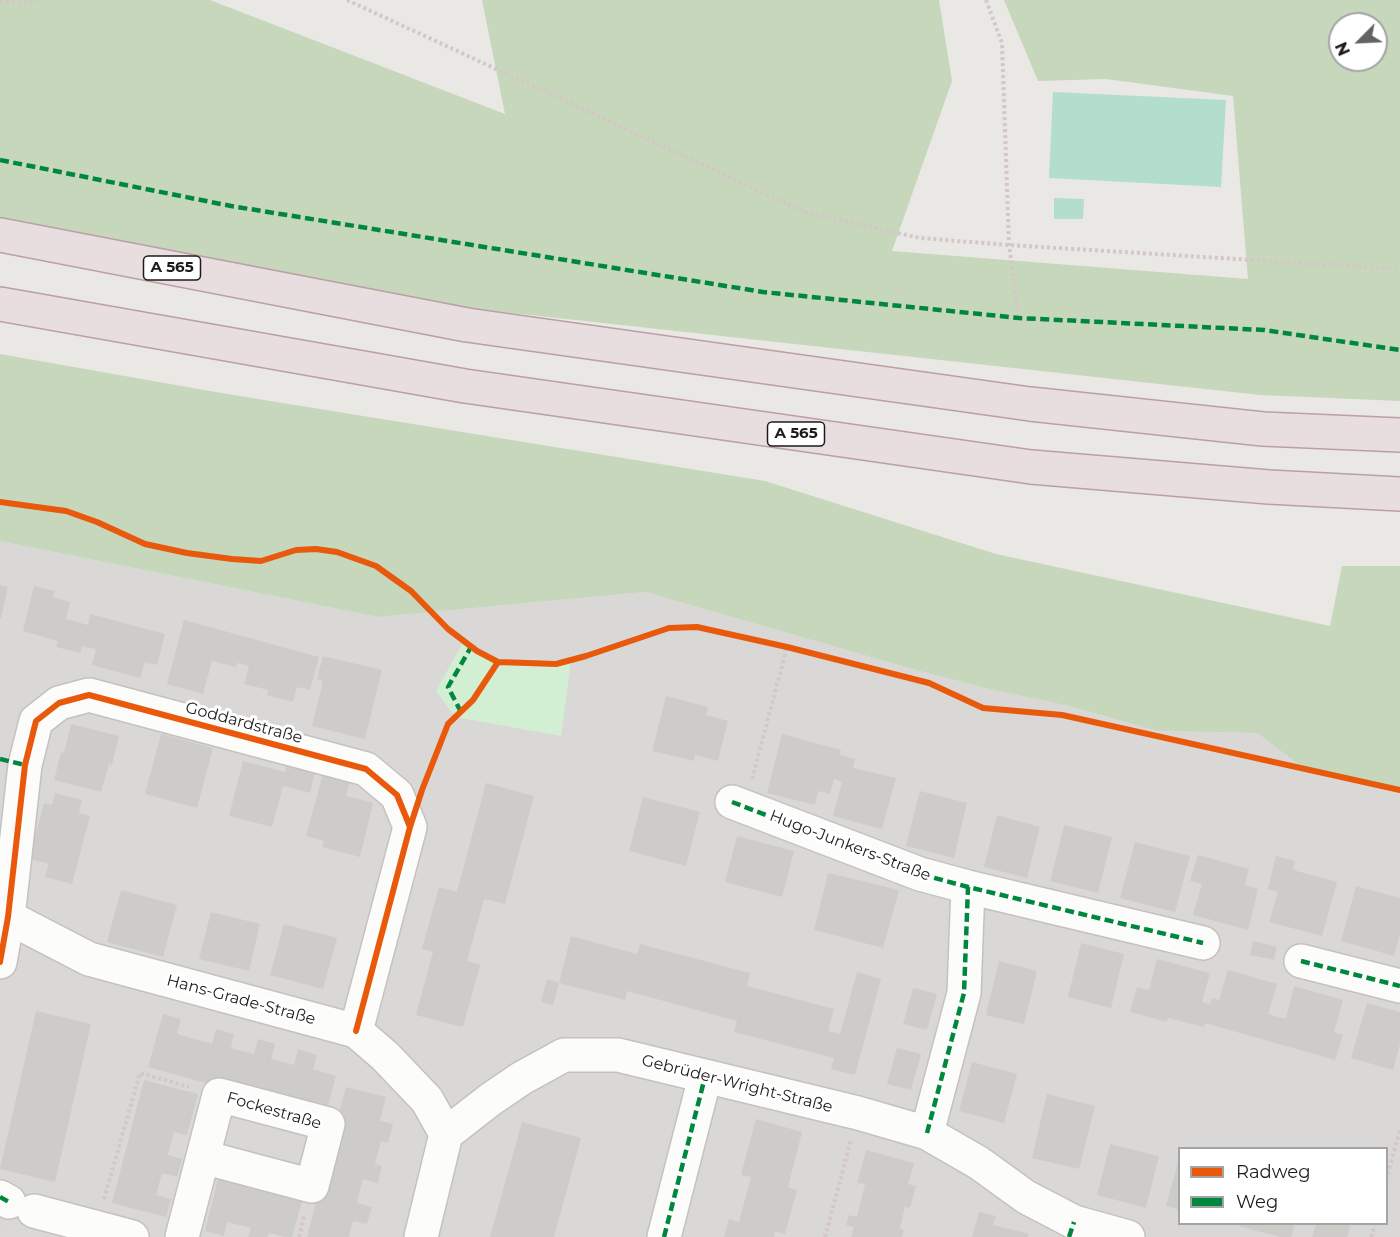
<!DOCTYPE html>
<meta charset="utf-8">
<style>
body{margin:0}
#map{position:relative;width:1400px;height:1237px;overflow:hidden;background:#eae8e4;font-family:Montserrat,sans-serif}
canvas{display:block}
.legend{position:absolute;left:1178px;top:1147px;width:210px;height:78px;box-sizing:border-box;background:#fff;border:2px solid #a4a4a4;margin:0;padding:8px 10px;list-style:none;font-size:18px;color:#1c1c1c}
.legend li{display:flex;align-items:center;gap:12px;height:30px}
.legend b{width:30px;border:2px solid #a4a4a4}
.north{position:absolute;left:1328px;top:12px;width:60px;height:60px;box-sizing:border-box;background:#fff;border:2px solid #a4a4a4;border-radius:50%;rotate:246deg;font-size:16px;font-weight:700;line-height:24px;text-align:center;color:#1c1c1c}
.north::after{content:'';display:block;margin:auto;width:21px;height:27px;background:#646362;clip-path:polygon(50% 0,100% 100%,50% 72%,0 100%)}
</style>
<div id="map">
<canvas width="1400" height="1237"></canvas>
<ul class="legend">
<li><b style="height:8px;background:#e8590c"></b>Radweg</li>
<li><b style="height:8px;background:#00873e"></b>Weg</li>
</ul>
<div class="north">N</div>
</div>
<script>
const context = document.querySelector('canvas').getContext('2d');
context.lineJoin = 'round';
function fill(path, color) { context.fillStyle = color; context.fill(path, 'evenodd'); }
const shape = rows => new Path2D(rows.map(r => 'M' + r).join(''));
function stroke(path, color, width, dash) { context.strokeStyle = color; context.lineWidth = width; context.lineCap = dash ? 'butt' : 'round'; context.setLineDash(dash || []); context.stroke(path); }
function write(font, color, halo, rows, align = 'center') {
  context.font = font + ' Montserrat,sans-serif'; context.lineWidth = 6; context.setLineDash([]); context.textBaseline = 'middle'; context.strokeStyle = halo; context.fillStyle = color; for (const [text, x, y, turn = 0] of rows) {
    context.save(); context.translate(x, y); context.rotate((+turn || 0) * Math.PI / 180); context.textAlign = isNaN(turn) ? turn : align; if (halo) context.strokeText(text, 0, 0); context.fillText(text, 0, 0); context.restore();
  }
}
fill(shape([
 [0,541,378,617,645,592,916,670,989,689,1069,706,1157,731,1257,733,1310,773,1400,790,1400,1237,0,1237],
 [1180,1148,1386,1148,1386,1224,1180,1224]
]), '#d9d8d6');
fill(shape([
 [0,0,210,0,505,114,482,0,939,0,952,81,892,251,1248,279,1233,96,1106,79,1038,81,1004,0,1400,0,1400,401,1260,395,457,307,0,220],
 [1340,24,1376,24,1376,60,1340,60],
 [0,354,221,393,765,481,996,554,1330,626,1342,566,1400,566,1400,790,1310,773,1257,733,1157,731,1069,706,989,689,916,670,645,592,378,617,0,541]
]), '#c6d7bb');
fill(shape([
 [464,641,498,662,571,660,561,736,455,717,436,691]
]), '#d3efd3');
fill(shape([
 [1053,92,1226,100,1221,187,1049,178],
 [1054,198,1084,199,1083,219,1054,219]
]), '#b2decb');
fill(shape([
 [4,1221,25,1225,44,1237,1,1237]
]), '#dad9d8');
fill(shape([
 [0,585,8,587,1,618,0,618],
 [34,586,55,591,53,597,70,602,66,619,88,625,90,614,165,634,157,665,145,662,140,678,92,665,96,649,82,646,80,653,56,647,58,641,23,631],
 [184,620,319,657,310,690,297,687,293,702,267,695,268,690,244,684,249,666,237,663,236,667,212,661,203,694,167,684],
 [323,656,382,670,365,739,312,726,323,681,317,679],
 [666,696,708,707,706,715,728,721,718,761,695,755,694,761,652,751],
 [71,724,119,736,112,765,109,764,101,792,54,780,61,752,64,753],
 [161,734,213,748,197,808,145,794],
 [782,734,841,750,840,755,855,759,853,768,896,778,882,829,833,816,842,782,834,779,830,794,818,791,815,805,767,793],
 [243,761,285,772,287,765,315,772,310,793,283,786,272,827,229,816],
 [323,774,350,781,346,796,373,803,360,857,322,847,324,841,306,836],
 [486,783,534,796,505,904,484,899,467,961,480,965,463,1027,416,1015,433,952,422,949,439,887,457,892],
 [920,791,967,803,954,858,906,846],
 [55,793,82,800,79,813,90,816,72,884,45,877,49,864,29,859,44,803,52,805],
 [643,797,700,812,686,866,629,851],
 [997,815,1040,827,1027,878,984,867],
 [1064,825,1112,837,1098,893,1050,881],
 [737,836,794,851,782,897,725,882],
 [1135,842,1190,856,1175,912,1120,898],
 [1198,855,1249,869,1245,885,1258,889,1248,930,1193,915,1202,884,1190,881],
 [1276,856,1295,861,1293,870,1337,882,1322,936,1269,922,1278,892,1268,889],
 [828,873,899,890,883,948,814,930],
 [1356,886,1400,898,1400,934,1394,956,1341,941],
 [121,890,177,905,163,957,107,942],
 [211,912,260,924,249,971,199,959],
 [284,924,337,938,323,989,270,975],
 [571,936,637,954,640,944,750,973,747,986,834,1009,828,1031,840,1034,857,972,881,979,855,1075,831,1069,834,1058,734,1032,737,1021,627,991,625,1000,559,983],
 [1253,941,1277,947,1274,960,1250,955],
 [1081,943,1124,954,1111,1008,1068,997],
 [1157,959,1210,973,1202,1002,1210,1004,1212,998,1219,1000,1228,970,1277,984,1268,1014,1286,1019,1294,986,1343,1000,1334,1032,1343,1035,1335,1060,1205,1023,1204,1027,1168,1018,1167,1022,1130,1012,1137,987,1149,990],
 [999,961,1037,971,1024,1024,986,1015],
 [547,979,559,983,553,1005,541,1002],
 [913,988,937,994,927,1030,903,1024],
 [1367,1003,1400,1012,1400,1044,1393,1070,1351,1058],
 [36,1011,91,1024,55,1182,0,1169],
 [163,1014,181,1019,177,1034,212,1044,216,1029,234,1034,231,1048,254,1054,258,1039,275,1044,271,1059,294,1065,298,1049,317,1055,313,1069,336,1076,325,1116,148,1067],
 [897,1048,921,1054,911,1090,887,1084],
 [972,1062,1017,1074,1004,1123,959,1111],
 [144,1080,198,1094,187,1135,174,1132,168,1155,182,1159,177,1177,162,1173,156,1195,171,1199,166,1217,112,1203],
 [346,1087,386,1097,380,1121,393,1124,388,1143,381,1141,375,1164,382,1166,378,1183,363,1179,357,1203,372,1207,367,1224,353,1221,349,1237,307,1237],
 [1047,1094,1095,1106,1079,1169,1032,1158],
 [756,1119,802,1132,788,1187,797,1190,785,1234,775,1231,774,1237,724,1237,729,1219,739,1222,751,1177,741,1175],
 [522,1122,581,1138,554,1237,490,1237],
 [1110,1144,1159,1156,1146,1208,1097,1195],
 [866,1150,914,1163,908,1184,916,1186,910,1208,905,1207,900,1228,904,1230,902,1237,851,1237,854,1227,846,1225,849,1215,857,1217,865,1184,857,1183],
 [1179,1159,1180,1159,1180,1210,1166,1206],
 [219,1175,303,1198,292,1237,285,1237,269,1233,268,1237,248,1237,251,1228,227,1222,224,1236,205,1231],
 [979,1212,996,1216,993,1225,1029,1234,1028,1237,972,1237],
 [1239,1224,1295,1224,1291,1237,1281,1237,1265,1233,1239,1226],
 [1316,1224,1351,1224,1347,1237,1312,1237]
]), '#ceccc9');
const minor = shape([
 [732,802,920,874,968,887,1203,943],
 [0,920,8,917,89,959,356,1031,385,1056,427,1100,446,1134],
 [1301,961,1400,986],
 [0,962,8,917,25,765,36,721,59,703,89,695,366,769,397,795,410,827,356,1031],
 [927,1133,964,993,968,887],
 [0,1197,9,1202],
 [34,1211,132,1237],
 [182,1237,219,1095,328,1124,312,1186,203,1157],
 [421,1237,446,1134,491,1099,522,1078,564,1055,618,1055,858,1113,927,1133,979,1163,1026,1197,1074,1222,1128,1237],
 [664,1237,705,1077]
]);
const highway = shape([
 [0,235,467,325,1030,404,1263,429,1400,435],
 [0,304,465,386,1031,467,1269,487,1400,494]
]);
stroke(minor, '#c3c2c0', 36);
stroke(highway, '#bc9ea6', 36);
stroke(shape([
 [347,0,805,212,920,238,1009,245,1400,269],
 [986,0,1002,43,1009,245,1019,318],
 [0,2,24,3,41,0],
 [752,779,787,647],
 [1386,1180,1400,1130],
 [104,1199,140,1073,189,1087],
 [299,1237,304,1216],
 [825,1237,851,1140],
 [1371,1237,1375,1224]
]), '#d4c7c6', 4, [3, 3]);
stroke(minor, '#fcfcfb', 33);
stroke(highway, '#e8dedf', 33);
stroke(shape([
 [0,160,231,206,763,292,1019,318,1264,330,1400,350],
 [461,712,448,687,471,647],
 [0,759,25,765],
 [732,802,920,874,968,887,1203,943],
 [1301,961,1400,986],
 [927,1133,964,993,968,887],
 [0,1197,9,1202],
 [664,1237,705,1077],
 [1069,1237,1074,1222]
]), '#00873e', 4.5, [9, 4.5]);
stroke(shape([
 [0,502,66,511,97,522,145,544,187,553,232,559,261,561,296,550,316,549,337,552,376,566,411,591,448,629,477,651,498,662,556,664,586,656,669,628,697,627,787,647,929,683,983,708,1062,715,1400,790],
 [410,827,422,790,448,724,473,700,498,662],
 [0,962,8,917,25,765,36,721,59,703,89,695,366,769,397,795,410,827,356,1031]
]), '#e8590c', 6);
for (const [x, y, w] of [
 [172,268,57],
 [796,434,57]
]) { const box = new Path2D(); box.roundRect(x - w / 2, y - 12, w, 24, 4.5); context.fillStyle = '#fff'; context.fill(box); stroke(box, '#1c1c1c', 1.5); }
write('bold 15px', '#1c1c1c', null, [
 ["A 565",172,268],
 ["A 565",796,434]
]);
write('16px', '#1c1c1c', '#fff', [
 ["Goddardstraße",244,723,15],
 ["Hugo-Junkers-Straße",850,846,21],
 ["Hans-Grade-Straße",241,1000,15],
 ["Gebrüder-Wright-Straße",737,1084,14],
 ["Fockestraße",274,1111,16]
]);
</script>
